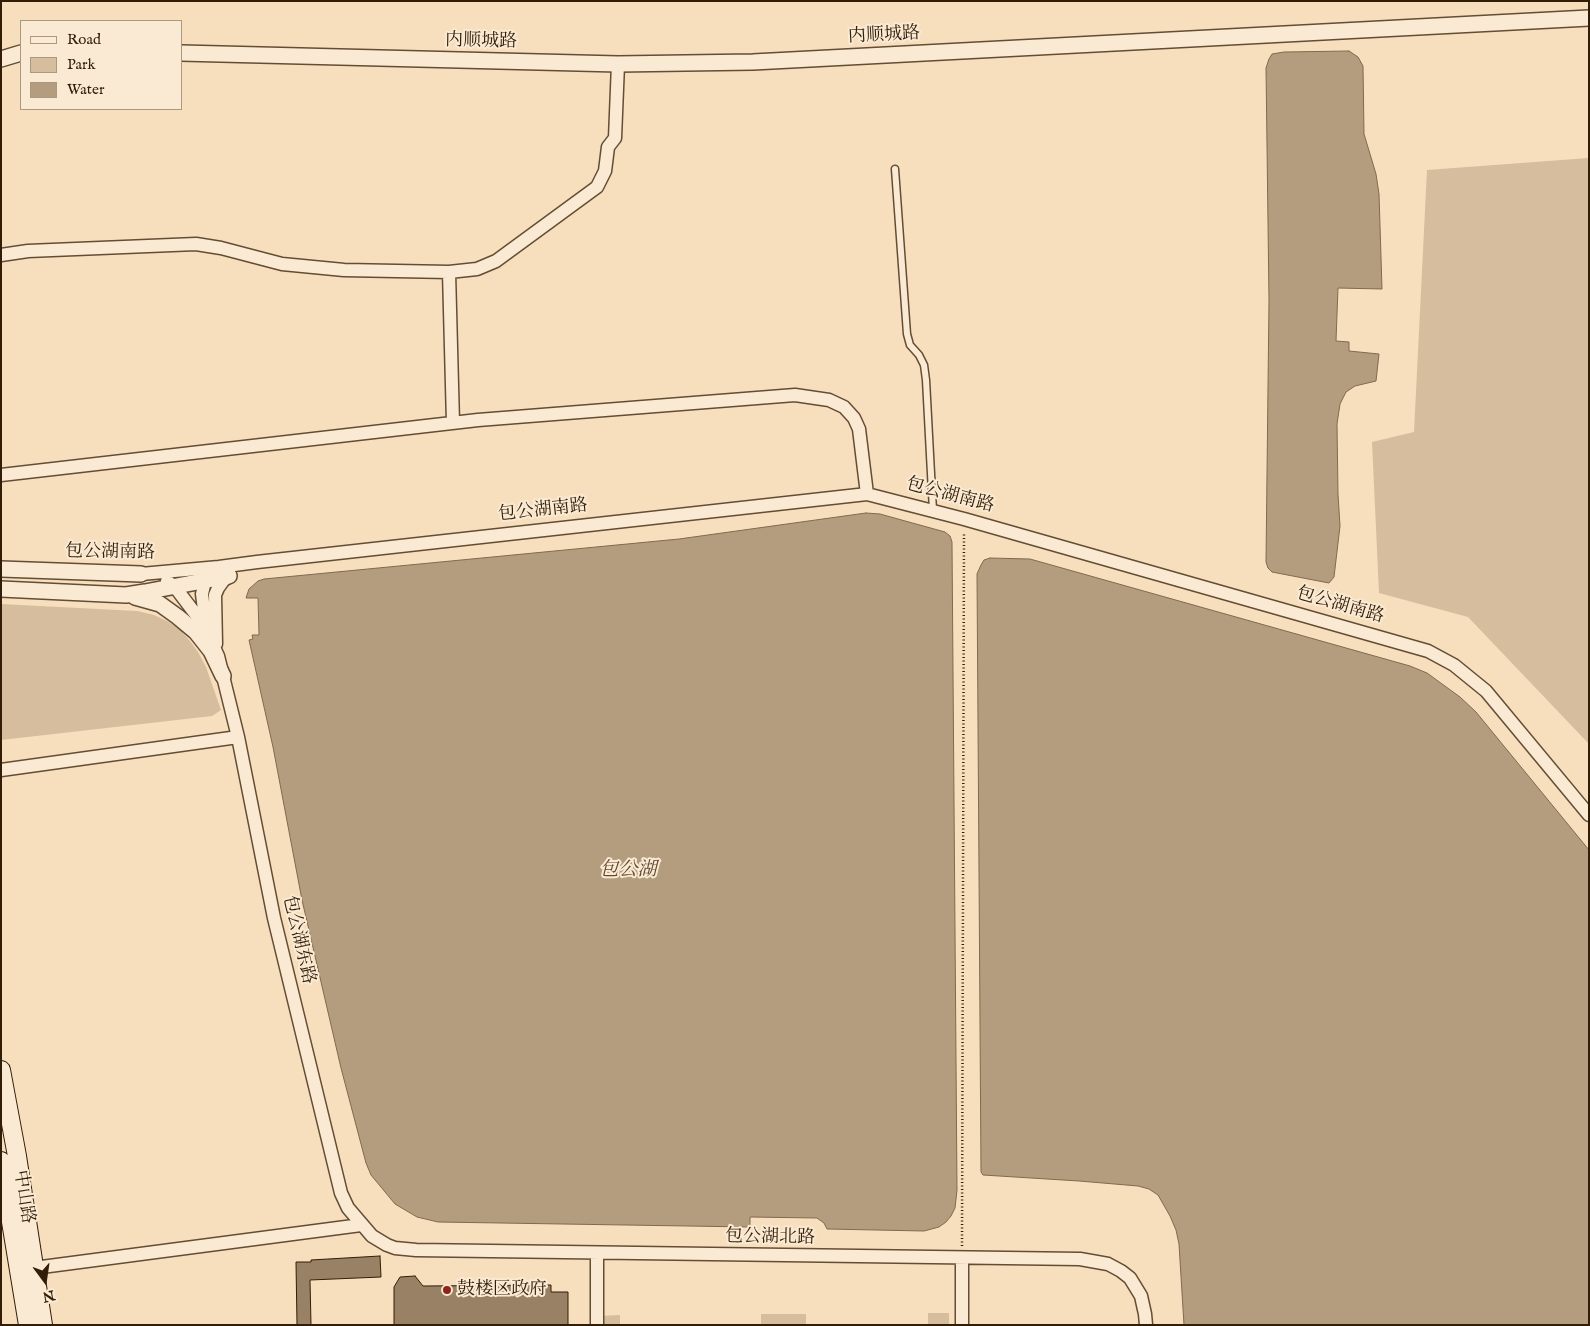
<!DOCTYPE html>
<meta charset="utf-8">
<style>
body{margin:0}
#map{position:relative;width:1590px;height:1326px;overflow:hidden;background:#f7debc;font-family:"IM FELL English",serif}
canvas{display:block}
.frame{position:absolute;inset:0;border:2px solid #321d07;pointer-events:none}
.legend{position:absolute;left:20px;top:20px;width:162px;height:90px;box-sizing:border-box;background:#faead3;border:1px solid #aa9881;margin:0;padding:6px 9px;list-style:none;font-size:15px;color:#321d07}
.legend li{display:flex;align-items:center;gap:10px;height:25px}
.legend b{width:25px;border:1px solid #aa9881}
.north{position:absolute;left:20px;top:1256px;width:50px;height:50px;-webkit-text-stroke:4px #faead3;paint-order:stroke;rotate:166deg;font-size:14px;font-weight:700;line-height:20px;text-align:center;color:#321d07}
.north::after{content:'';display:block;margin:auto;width:18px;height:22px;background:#321d07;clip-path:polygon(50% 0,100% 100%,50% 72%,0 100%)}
</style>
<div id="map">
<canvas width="1590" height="1326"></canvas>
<div class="frame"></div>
<ul class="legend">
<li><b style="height:6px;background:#faead3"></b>Road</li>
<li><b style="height:14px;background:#d6bd9d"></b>Park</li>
<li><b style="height:14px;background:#b49c7e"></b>Water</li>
</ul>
<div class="north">N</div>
</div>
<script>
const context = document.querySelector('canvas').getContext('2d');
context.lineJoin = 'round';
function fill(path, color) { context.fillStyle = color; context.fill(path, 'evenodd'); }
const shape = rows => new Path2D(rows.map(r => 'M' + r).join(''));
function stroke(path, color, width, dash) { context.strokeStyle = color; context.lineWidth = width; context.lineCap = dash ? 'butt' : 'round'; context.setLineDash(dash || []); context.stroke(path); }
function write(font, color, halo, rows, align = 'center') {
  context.font = font + ' "IM FELL English","Noto Serif SC",serif'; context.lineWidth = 4; context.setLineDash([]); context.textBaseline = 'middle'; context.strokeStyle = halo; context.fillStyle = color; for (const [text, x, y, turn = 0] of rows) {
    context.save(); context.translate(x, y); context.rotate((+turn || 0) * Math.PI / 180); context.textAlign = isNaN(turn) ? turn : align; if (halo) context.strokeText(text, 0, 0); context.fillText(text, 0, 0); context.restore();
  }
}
fill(shape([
 [1589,158,1589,744,1468,617,1379,593,1372,442,1414,432,1427,170],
 [1,604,137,611,154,615,167,621,180,630,190,641,198,652,206,667,221,710,212,716,1,740],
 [928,1313,949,1313,949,1325,928,1325],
 [761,1314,806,1314,806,1325,761,1325],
 [620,1315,620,1325,598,1325,599,1316]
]), '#d6bd9d');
const water = shape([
 [1349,51,1358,57,1363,66,1364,134,1376,174,1379,194,1382,289,1338,288,1336,341,1349,342,1349,351,1379,354,1376,381,1355,386,1346,392,1340,404,1337,424,1338,494,1340,526,1334,577,1329,583,1272,572,1268,568,1266,562,1269,300,1266,68,1269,59,1272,54,1284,52,1349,51],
 [866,513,880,514,945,532,950,536,952,542,957,1190,955,1208,951,1216,946,1222,939,1227,924,1231,827,1229,824,1223,817,1218,750,1217,750,1227,438,1222,417,1217,395,1204,371,1175,366,1163,341,1068,302,900,273,747,249,640,253,639,252,635,259,635,258,598,246,598,249,589,258,581,264,579,679,539,866,513],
 [990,558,1030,559,1410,666,1427,673,1460,697,1476,712,1589,850,1589,1325,1184,1325,1179,1244,1176,1230,1170,1216,1158,1195,1149,1189,1138,1186,1079,1181,983,1175,981,1172,977,574,981,565,984,560,990,558]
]);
fill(water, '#b49c7e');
stroke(water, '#80694e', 1);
const building = shape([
 [380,1256,381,1277,310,1280,311,1325,297,1325,296,1262,311,1262,311,1260,380,1256],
 [415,1276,423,1286,551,1285,551,1292,568,1292,568,1325,394,1325,394,1287,400,1277,415,1276]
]);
fill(building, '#988165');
stroke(building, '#321d07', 1);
const service = shape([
 [895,169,907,334,910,345,919,355,924,365,926,380,933,511]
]);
const minor = shape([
 [1,255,28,251,196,244,221,248,282,264,344,270,449,272,477,269,496,261,597,187,605,171,608,147,615,138,618,64],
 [449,272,453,423],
 [1,475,478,420,795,395,829,400,844,407,854,418,859,429,867,494],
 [141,574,219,567,257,562,867,494,964,519,1428,651,1454,665,1486,691,1589,815],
 [167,581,175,587,197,616,207,632,218,656,238,737,274,918,341,1193,348,1208,372,1236,387,1245,395,1248,416,1250,1080,1259,1108,1264,1121,1271,1130,1278,1141,1296,1145,1314,1146,1325],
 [206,625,202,594,205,581,208,574],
 [216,644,215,595,218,588,223,581,230,575],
 [1,770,238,737],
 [962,1258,962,1325],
 [34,1268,361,1225],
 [597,1325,597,1253]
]);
const tertiary = shape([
 [181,53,618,64,753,62,1589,18],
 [1,59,21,53],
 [1,569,141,574],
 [1,589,126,595,145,592,229,576],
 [135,597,160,604,178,617,196,632,211,651,223,676]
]);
const secondary = shape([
 [1,1070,17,1156,43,1325],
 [1,1161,28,1325]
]);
stroke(service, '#634d34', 9);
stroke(minor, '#634d34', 15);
stroke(tertiary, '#634d34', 18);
stroke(secondary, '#321d07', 20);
stroke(shape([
 [962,1246,964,532]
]), '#321d07', 2.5, [1, 2.5]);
stroke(service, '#faead3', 6);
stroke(minor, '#faead3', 12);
stroke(tertiary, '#faead3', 15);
stroke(secondary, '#faead3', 18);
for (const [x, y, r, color] of [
 [447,1290,5,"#8f2418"]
]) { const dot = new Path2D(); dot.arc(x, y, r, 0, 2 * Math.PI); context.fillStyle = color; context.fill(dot); stroke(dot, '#faead3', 2); }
write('18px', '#321d07', '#faead3', [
 ["内顺城路",884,36,-3],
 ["内顺城路",481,42,1],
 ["包公湖南路",950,496,15],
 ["包公湖南路",543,511,-6],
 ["包公湖南路",110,553,1],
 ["包公湖南路",1340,606,16],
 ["包公湖东路",298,940,77],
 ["中山路",23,1197,81],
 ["包公湖北路",770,1238,1]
]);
write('18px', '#321d07', '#faead3', [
 ["鼓楼区政府",457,1290]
], 'left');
write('italic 19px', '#604931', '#faead3', [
 ["包公湖",628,871]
]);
</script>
